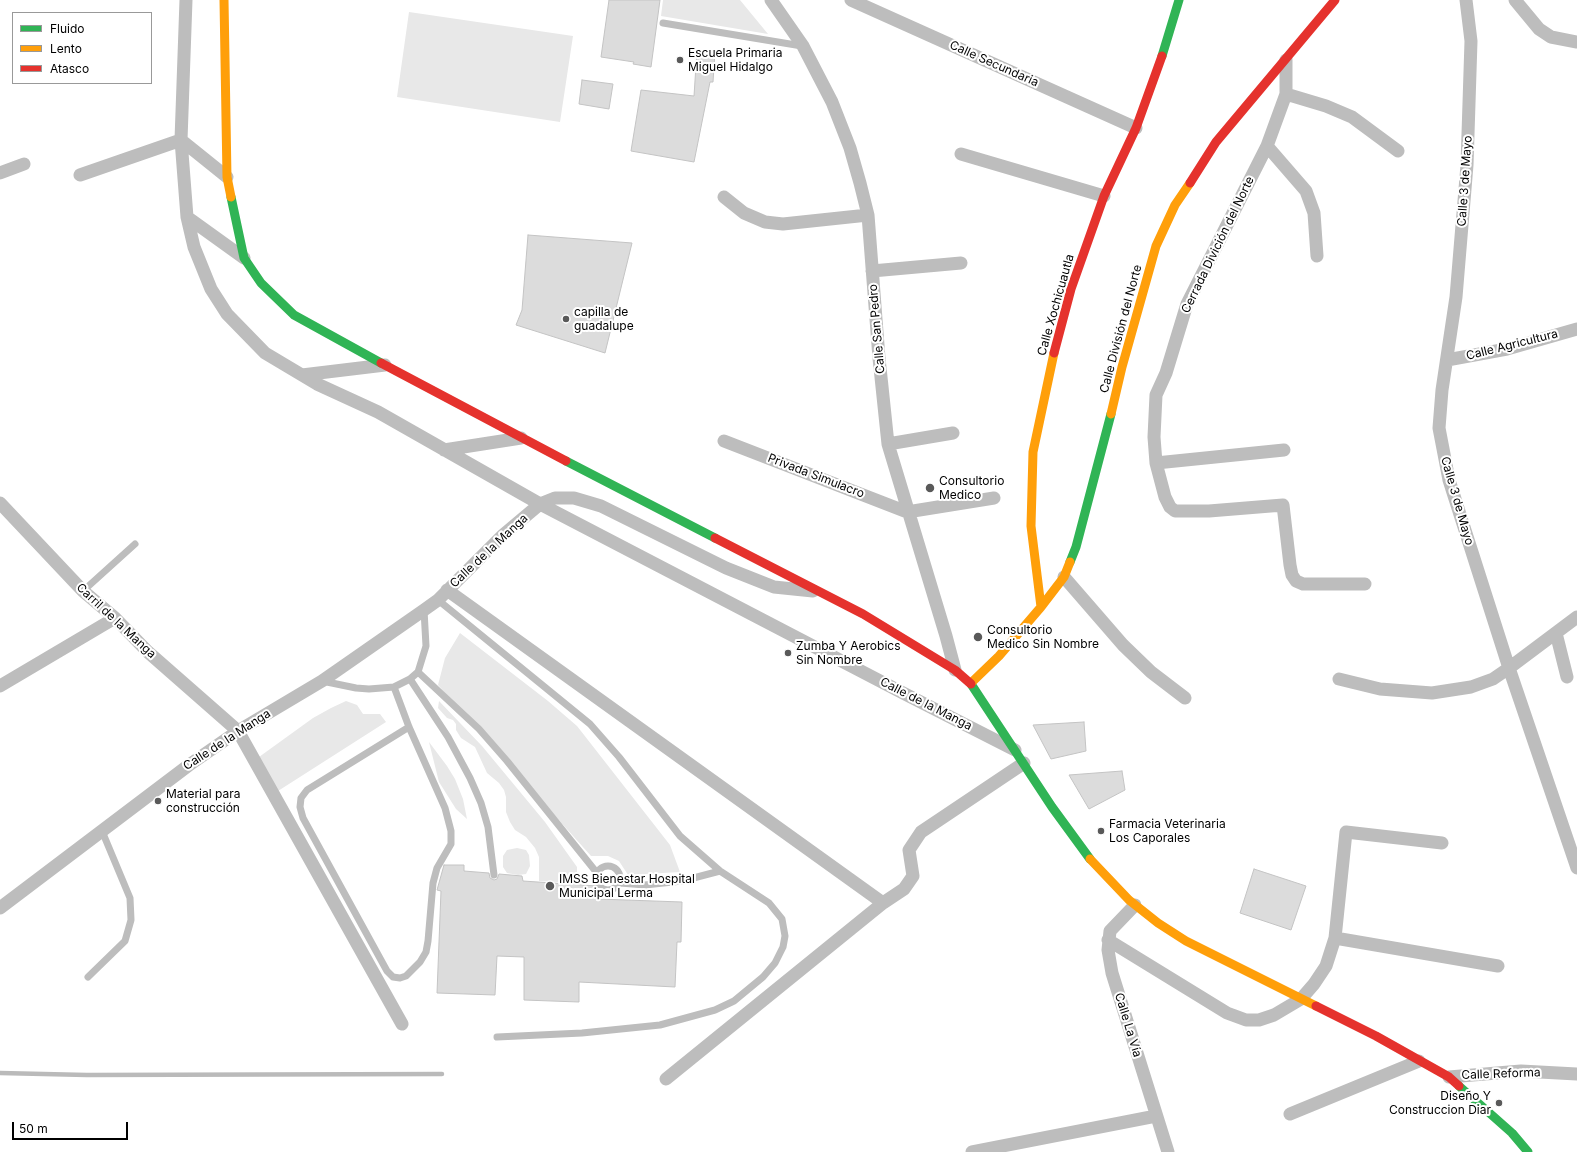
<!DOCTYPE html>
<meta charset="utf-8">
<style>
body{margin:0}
#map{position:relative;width:1577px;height:1152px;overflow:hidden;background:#fff;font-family:Inter,sans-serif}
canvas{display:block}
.legend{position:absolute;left:12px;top:12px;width:140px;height:72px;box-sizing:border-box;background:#fff;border:1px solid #999;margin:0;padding:5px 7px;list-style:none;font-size:12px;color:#000}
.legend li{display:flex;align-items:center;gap:8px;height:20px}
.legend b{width:20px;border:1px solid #999}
.scale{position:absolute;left:12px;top:1122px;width:116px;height:18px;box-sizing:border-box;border:2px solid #000;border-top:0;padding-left:5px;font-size:12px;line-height:14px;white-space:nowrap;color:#000;-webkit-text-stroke:3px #fff;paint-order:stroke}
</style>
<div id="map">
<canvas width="1577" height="1152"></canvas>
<ul class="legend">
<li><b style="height:5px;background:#30b455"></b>Fluido</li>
<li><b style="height:5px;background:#ff9f0a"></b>Lento</li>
<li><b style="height:5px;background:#e5322d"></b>Atasco</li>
</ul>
<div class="scale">50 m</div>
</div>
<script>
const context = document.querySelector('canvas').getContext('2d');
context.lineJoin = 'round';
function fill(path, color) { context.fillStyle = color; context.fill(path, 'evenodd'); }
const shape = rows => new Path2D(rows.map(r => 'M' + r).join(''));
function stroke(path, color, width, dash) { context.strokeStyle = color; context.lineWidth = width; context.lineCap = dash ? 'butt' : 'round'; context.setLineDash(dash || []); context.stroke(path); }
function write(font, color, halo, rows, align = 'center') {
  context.font = font + ' Inter,sans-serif'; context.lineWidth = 4; context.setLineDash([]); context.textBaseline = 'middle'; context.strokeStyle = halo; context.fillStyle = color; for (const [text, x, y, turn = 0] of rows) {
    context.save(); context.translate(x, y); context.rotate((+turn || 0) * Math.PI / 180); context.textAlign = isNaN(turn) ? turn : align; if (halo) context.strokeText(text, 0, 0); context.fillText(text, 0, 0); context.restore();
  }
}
fill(shape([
 [663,0,740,0,768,34,661,16],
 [409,12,573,36,560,122,397,97],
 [460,633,548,701,577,726,670,845,680,872,628,875,619,861,608,856,591,856,438,685,445,658],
 [346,701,357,705,363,714,380,714,386,722,278,791,259,757,313,718,331,708],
 [439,701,482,746,545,822,577,867,577,883,539,881,539,857,535,848,526,837,515,830,510,822,506,812,506,797,504,790,499,783,487,773,475,747,461,738,456,730,456,724,453,720,447,718,438,708],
 [429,742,447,766,455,779,463,799,467,819,456,809,439,782],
 [517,848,526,850,529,855,530,866,526,874,518,875,507,873,503,867,503,856,507,850]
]), '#e8e8e8');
stroke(shape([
 [0,1073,87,1075,442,1074]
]), '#bababa', 4.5);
const building = shape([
 [609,0,660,0,651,67,633,64,634,62,601,57,609,0],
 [697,50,715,52,713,82,710,82,694,162,631,151,641,90,694,96,697,50],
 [582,80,613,84,609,109,579,104,582,80],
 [528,235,632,243,605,353,516,325,522,310,528,235],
 [1084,722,1086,751,1051,759,1033,725,1084,722],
 [1122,771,1125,790,1089,809,1069,775,1122,771],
 [444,865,464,865,464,871,489,873,490,878,494,880,497,879,499,874,522,876,523,881,597,886,598,899,682,902,681,942,677,942,675,987,579,982,579,1002,524,1000,524,957,497,956,495,995,437,993,441,891,437,890,444,865],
 [1254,869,1306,886,1291,930,1240,913,1254,869]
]);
fill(building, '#dcdcdc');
stroke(building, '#c4c4c4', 1);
stroke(shape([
 [663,23,802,46],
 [83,591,135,544],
 [438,600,590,724,619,757,680,836,720,871,769,903,782,919,785,936,783,947,775,963,763,977,734,1001,715,1010,660,1025,582,1033,497,1037],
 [418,672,479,729,507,761,597,873],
 [410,679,448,737,470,778,481,803,488,827,494,875],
 [322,681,356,688,369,689,394,687,410,679,418,672,426,646,424,610],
 [394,687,409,727,445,808,451,831,451,844,437,868,433,883,428,941,426,952,420,962,406,976,400,978,393,977,387,971,303,818,300,807,301,798,307,790,409,727],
 '596 878a12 12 0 1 1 24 0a12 12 0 1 1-24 0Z',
 [620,883,645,885,682,881,720,871],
 [88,977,125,941,131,920,130,898,102,831]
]), '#bdbdbd', 7);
stroke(shape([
 [186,0,181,140,187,217,194,247,211,289,227,314,265,353,317,384,378,412,540,504,905,694,1015,750],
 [771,0,803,46,832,102,850,148,860,183,868,215,879,358,888,444,946,636,955,670],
 [851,0,1136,128],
 [1466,0,1471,41,1467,165,1456,297,1442,390,1439,428,1449,480,1509,668,1577,868],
 [1515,0,1539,29,1551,37,1577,42],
 [1286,60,1286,94,1267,146,1187,304,1166,373,1156,395,1154,437,1156,463,1165,497,1170,507,1175,511,1209,511,1283,505,1290,565,1292,575,1296,581,1303,584,1365,584],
 [1286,94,1326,106,1352,117,1398,151],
 [1267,146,1306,191,1314,213,1317,256],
 [961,154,1104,196],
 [0,173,24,164],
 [80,175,181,140,227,177],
 [724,197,744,213,765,222,783,224,868,215],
 [187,217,244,258],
 [872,271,961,263],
 [1447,360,1507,349,1577,329],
 [302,375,385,365],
 [724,441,907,512,994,498],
 [888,444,953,433],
 [444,450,521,438],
 [1156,463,1284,450],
 [0,503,83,591,115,618,148,652,238,731,402,1024],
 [1064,577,1123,645,1151,672,1185,698],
 [447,590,883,903],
 [1556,633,1567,677],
 [1339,679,1380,689,1432,693,1471,687,1493,679,1509,668,1577,617],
 [0,686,115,618],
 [1135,905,1110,931,1108,950,1112,973,1168,1152],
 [0,908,189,765,238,731,322,681,424,610,438,600,502,536,540,504,555,498,574,498,601,506,726,568,774,587,813,591],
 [1335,938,1498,966],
 [1108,940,1227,1013,1246,1020,1259,1020,1274,1015,1301,999,1314,984,1326,966,1335,938,1346,832,1442,843],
 [1449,1077,1521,1071,1577,1074],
 [666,1079,883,903,904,889,913,876,909,850,921,832,1024,763],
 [1290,1114,1419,1061],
 [972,1152,1156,1116]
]), '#bdbdbd', 13);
stroke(shape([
 [1162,56,1179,0],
 [231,197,244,258,261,283,294,315,381,363],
 [566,461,715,538],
 [1070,562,1076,547,1111,414],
 [971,684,1052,807,1090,859],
 [1459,1086,1512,1133,1528,1152]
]), '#30b455', 9);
stroke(shape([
 [224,0,227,177,231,197],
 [1111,414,1122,367,1156,246,1175,205,1190,183],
 [1041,607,1031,526,1033,452,1054,353],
 [971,683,999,656,1041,607,1064,577,1070,562],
 [1090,859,1129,900,1158,923,1186,941,1316,1006]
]), '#ff9f0a', 9);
stroke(shape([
 [1190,183,1216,142,1335,0],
 [1054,353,1071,289,1104,196,1136,128,1162,56],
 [381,363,566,461],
 [715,538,863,614,955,670,971,684],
 [1316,1006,1376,1036,1449,1077,1459,1086]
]), '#e5322d', 9);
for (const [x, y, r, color] of [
 [680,60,4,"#595959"],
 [566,319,4,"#595959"],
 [930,488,5,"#595959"],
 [978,637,5,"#595959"],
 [788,653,4,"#595959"],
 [158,801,4,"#595959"],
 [1101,831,4,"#595959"],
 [550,886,5,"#595959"],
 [1499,1103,4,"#595959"]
]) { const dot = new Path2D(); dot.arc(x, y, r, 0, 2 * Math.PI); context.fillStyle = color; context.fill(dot); stroke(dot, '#fff', 1.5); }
write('12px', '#000', '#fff', [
 ["Escuela Primaria",688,53],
 ["Miguel Hidalgo",688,67],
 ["capilla de",574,312],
 ["guadalupe",574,326],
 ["Consultorio",939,481],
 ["Medico",939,495],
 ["Consultorio",987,630],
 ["Medico Sin Nombre",987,644],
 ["Zumba Y Aerobics",796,646],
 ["Sin Nombre",796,660],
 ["Material para",166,794],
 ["construcción",166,808],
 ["Farmacia Veterinaria",1109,824],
 ["Los Caporales",1109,838],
 ["IMSS Bienestar Hospital",559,879],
 ["Municipal Lerma",559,893],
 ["Diseño Y",1491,1096,"right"],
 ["Construccion Diar",1491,1110,"right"]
], 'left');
write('12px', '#000', '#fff', [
 ["Calle Secundaria",994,64,24],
 ["Calle 3 de Mayo",1465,181,-86],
 ["Cerrada Divición del Norte",1218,245,-64],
 ["Calle Xochicuautla",1056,305,-74],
 ["Calle San Pedro",877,329,-95],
 ["Calle División del Norte",1121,329,-75],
 ["Calle Agricultura",1512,345,-14],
 ["Privada Simulacro",816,476,21],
 ["Calle 3 de Mayo",1457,501,74],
 ["Calle de la Manga",489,551,-43],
 ["Carril de la Manga",116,621,43],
 ["Calle de la Manga",926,704,27],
 ["Calle de la Manga",227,740,-33],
 ["Calle La Vía",1128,1025,73],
 ["Calle Reforma",1501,1074,-2]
]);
</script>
